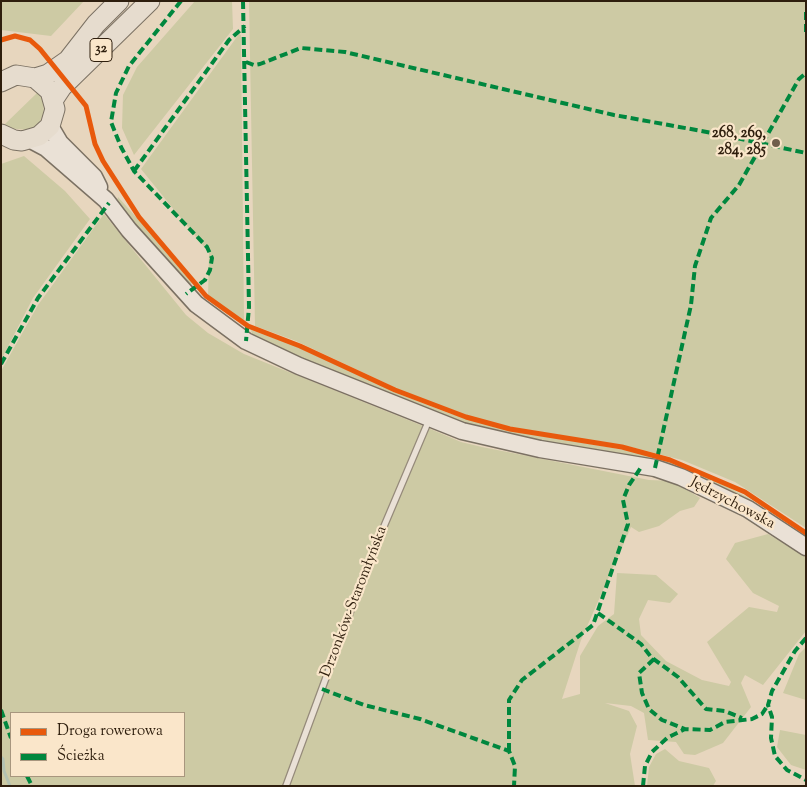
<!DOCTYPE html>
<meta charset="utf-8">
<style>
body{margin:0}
#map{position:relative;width:807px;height:787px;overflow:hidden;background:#e7d6be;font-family:"Sorts Mill Goudy",serif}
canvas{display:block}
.frame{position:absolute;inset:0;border:2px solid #2e1e0d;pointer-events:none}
.legend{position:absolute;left:10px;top:712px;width:175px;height:65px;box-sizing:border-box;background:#fae6ca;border:1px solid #a8967e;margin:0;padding:6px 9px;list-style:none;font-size:15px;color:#2e1e0d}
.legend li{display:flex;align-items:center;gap:10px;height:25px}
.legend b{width:25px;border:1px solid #a8967e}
</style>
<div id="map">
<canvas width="807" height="787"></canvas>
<div class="frame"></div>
<ul class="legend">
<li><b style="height:6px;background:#e8590c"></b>Droga rowerowa</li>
<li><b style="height:6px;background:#00873e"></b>Ścieżka</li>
</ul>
</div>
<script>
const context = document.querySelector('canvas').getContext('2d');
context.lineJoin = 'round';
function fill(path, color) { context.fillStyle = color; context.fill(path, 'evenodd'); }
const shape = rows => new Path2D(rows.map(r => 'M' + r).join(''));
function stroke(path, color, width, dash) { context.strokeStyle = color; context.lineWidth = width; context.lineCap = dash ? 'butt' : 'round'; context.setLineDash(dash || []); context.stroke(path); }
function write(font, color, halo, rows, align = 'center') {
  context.font = font + ' "Sorts Mill Goudy",serif'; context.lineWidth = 4.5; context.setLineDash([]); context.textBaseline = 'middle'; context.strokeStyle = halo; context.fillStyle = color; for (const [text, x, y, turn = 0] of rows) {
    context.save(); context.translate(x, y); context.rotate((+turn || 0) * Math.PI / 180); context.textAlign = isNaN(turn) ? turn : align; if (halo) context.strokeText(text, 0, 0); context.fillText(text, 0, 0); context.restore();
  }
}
fill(shape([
 [1,1,84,1,51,36,1,30],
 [195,1,232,1,233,29,134,155,122,128,123,95,137,67],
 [249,1,806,1,806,528,735,482,682,460,631,447,511,427,467,416,413,396,296,341,255,326],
 [239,34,241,35,244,322,208,297,209,253,141,169],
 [38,92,43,100,44,113,38,125,29,130,6,128,4,125],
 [24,156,65,191,90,219,33,298,1,360,1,164],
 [118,197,154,237,192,283,189,285,116,205],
 [104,214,186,315,208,333,244,354,423,426,366,562,283,786,1,786,1,371,38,305],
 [11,713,184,713,184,776,11,776],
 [251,330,293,345,402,395,451,414,515,431,636,452,651,456,651,459,650,461,483,431,253,339],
 [428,428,461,442,482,447,649,480,673,481,700,498,694,507,680,511,659,526,639,532,631,527,581,640,562,699,580,694,580,656,598,626,614,614,617,573,656,575,678,594,670,603,648,600,639,619,641,635,666,661,702,680,729,686,731,682,707,642,749,607,777,612,779,606,753,593,726,559,735,543,768,534,806,557,806,631,763,685,745,675,741,683,751,707,723,743,695,755,684,754,676,742,648,740,644,713,631,706,605,703,629,711,637,726,630,754,635,786,289,786,372,564],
 [661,459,696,471,747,497,806,536,806,542,665,465],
 [806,647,806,700,783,693,799,654],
 [780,730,806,735,806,770,791,765,777,747],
 [665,749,679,761,709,768,716,781,713,786,647,786,649,767,656,754]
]), '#cdcaa4');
stroke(shape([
 [1,757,3,759,4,771,10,786]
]), '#b3c2b2', 3);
const lane = shape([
 [286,786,368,564,429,420]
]);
const secondary = shape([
 [50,126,60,143,94,177,99,187],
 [31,140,46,148,106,200,129,230,196,304,246,341,299,366,462,431,540,449,655,468,681,477,748,509,806,547]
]);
const primary = shape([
 [35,78,48,74,68,60,96,24,119,1],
 [1,82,16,75,35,78,50,91,55,109,50,126,39,136,22,141,14,140,1,134],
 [54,99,62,87,150,1]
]);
stroke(lane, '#958a7a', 8);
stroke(secondary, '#7b7163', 19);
stroke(primary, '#7b7163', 21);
stroke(lane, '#eae1d6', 5.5);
stroke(secondary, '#eae1d6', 16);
stroke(primary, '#e6dcce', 19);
stroke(shape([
 [181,1,129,66,116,93,111,122,121,147,134,171,207,247,212,258,210,270,205,280,186,294],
 [243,1,249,307,246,341],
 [806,12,806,35],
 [246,62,254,65,260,64,301,48,345,52,614,115,718,134,806,153],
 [134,171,229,40,245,26],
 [1,364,38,298,109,203],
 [655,468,691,305,695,266,711,218,739,185,799,79,806,73],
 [598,613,641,644,651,657,678,677,706,709,725,711,742,718],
 [806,638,795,651,772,691,768,705,772,717,771,738,775,756,787,770,806,780],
 [654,659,639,673,642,693,649,709,662,720,685,729],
 [322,689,364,705,420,719,509,751,515,766,514,786],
 [1,710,11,738],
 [509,751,509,700,522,680,593,625,628,524,623,500,629,485,642,466],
 [27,776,32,786],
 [643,786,645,766,652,752,667,738,685,729,710,730,725,722,752,719,762,714,768,705]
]), '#00873e', 4, [8, 4]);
stroke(shape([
 [1,40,15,36,30,40,40,49,86,106,95,144,103,161,139,217,206,296,248,326,300,346,395,390,466,417,510,429,622,447,670,460,745,492,806,533]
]), '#e8590c', 5);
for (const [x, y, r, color] of [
 [776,143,5,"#6f5e4b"]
]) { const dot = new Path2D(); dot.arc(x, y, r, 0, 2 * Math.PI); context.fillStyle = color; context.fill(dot); stroke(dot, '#fae6ca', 2); }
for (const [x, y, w] of [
 [101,50,22]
]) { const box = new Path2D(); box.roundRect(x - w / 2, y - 11.5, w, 23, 4); context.fillStyle = '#fae6ca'; context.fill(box); stroke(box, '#2e1e0d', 1); }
write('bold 14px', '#2e1e0d', null, [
 ["32",101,50]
]);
write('bold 15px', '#2e1e0d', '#fae6ca', [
 ["268, 269,",766,134],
 ["284, 285",766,151]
], 'right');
write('15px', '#2e1e0d', '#fae6ca', [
 ["Jędrzychowska",732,504,28],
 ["Drzonków-Staromłyńska",355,602,-69]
]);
</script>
